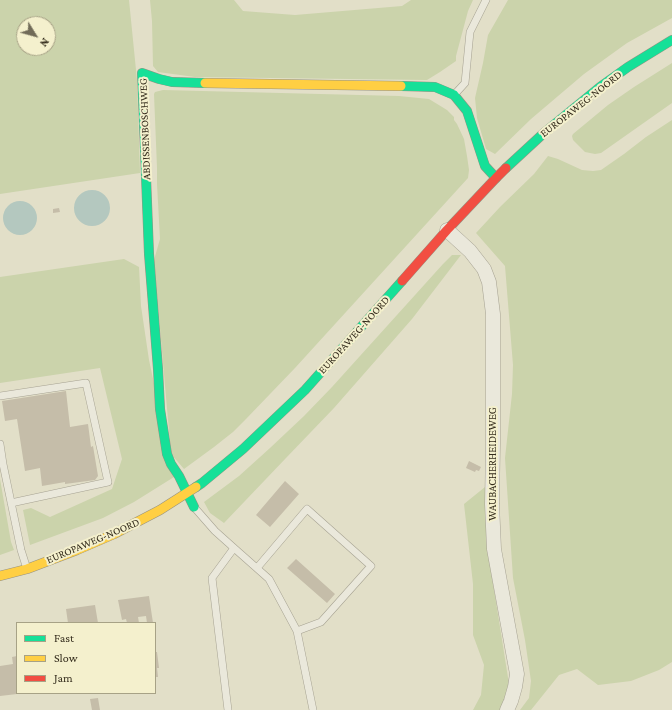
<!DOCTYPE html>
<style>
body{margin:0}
#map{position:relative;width:672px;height:710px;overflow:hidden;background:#e2dfc8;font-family:"Crimson Pro",serif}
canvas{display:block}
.legend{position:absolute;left:16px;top:622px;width:140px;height:72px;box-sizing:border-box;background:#f4f0cd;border:1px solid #a7a286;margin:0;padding:5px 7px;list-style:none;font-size:12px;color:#342c1c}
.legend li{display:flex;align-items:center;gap:8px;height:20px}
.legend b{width:20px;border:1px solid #a7a286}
.north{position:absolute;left:16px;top:16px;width:40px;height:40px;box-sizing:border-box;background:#f4f0cd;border:1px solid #a7a286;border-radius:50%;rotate:127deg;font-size:11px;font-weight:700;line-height:16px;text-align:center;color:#342c1c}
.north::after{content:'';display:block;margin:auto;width:14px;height:18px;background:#716b58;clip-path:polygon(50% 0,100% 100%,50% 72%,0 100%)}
</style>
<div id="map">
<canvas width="672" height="710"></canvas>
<ul class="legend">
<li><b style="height:5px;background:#16e098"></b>Fast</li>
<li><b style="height:5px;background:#ffcf43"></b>Slow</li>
<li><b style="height:5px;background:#f24e42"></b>Jam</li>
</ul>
<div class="north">N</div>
</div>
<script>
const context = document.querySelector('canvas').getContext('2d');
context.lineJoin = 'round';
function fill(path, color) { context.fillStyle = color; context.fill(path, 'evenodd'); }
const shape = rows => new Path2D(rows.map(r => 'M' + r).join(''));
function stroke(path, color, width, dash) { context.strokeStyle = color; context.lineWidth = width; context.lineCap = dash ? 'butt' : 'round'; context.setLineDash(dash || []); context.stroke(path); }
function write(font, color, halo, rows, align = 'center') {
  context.font = font + ' "Crimson Pro",serif'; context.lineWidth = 4; context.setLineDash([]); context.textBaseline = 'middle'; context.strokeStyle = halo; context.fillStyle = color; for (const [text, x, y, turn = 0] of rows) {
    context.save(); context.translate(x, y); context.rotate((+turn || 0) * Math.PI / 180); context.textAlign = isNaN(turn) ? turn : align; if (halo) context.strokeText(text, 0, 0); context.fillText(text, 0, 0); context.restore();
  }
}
fill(shape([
 [0,0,129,0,137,80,140,173,0,194],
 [24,24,48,24,48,48,24,48],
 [150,0,234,0,243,11,295,15,402,6,411,0,473,0,468,11,456,56,456,61,440,72,427,80,195,77,158,72,153,66,152,21],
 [508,0,672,0,672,18,627,43,584,74,531,119,495,154,486,149,477,118,475,98,483,63,488,35],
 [672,63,672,103,601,153,595,154,585,152,573,140,572,136,573,134,608,105,634,87],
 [163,90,399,96,429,99,447,110,454,117,454,120,457,124,464,139,467,156,469,170,468,178,295,368,246,419,233,432,214,447,184,469,171,454,154,260,160,239,157,184,157,168,154,94,155,92],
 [672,120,672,662,659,670,631,681,598,685,577,669,559,675,531,710,520,710,529,698,531,681,525,640,513,578,505,458,512,394,513,365,505,266,476,233,500,207,534,174,548,156,558,159,582,170,593,171,601,170,624,154,646,137],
 [452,255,461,255,412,319,334,408,286,458,224,523,210,513,204,502,239,476,270,448,304,416,332,387,443,264],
 [124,259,139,267,141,306,149,360,174,477,134,502,103,518,30,545,23,510,31,508,50,517,112,489,122,459,100,368,0,383,0,328,18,325,0,328,0,277],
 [0,479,11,542,14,550,0,555],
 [485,487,487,545,509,684,507,698,501,710,473,710,481,695,484,665,473,635,473,584,464,504]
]), '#cbd3ab');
fill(shape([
 '74 208a18 18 0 1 1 36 0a18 18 0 1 1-36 0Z',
 '3 218a17 17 0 1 1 34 0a17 17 0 1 1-34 0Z'
]), '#b4c8bf');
fill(shape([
 [59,208,60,212,53,213,53,209],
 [66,391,70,427,88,424,91,447,93,446,98,476,95,480,65,484,65,482,42,486,40,468,25,471,17,419,5,421,2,401],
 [469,461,481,467,479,471,476,470,475,472,466,468],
 [285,481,299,494,270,527,256,515],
 [296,559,335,594,327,603,287,568],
 [149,596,153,623,147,623,146,616,138,617,139,623,127,623,126,619,122,620,118,600],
 [95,605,98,623,68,623,66,609],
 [155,652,157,652,159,668,157,668,158,677,155,677],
 [17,656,17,694,0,696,0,666,13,664,12,657],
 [98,698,100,710,92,710,90,699]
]), '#c5bda9');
const lane = shape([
 [454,95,465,83,470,32,486,0],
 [0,396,86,383,108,482,11,503],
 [0,444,3,464,21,550,27,569],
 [194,507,215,531,234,548,212,578,228,710],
 [234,548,269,579,297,631,313,710],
 [257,568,307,509,371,566,321,622,297,631]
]);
const street = shape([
 [447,230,470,251,484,269,489,282,493,314,493,444,492,504,494,549,517,674,515,687,511,701,507,710]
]);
const fast = shape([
 [401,86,435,87,454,95,467,111,485,166,496,178],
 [506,168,545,132,600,87,628,67,672,40],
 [196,487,202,483,243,449,305,390,402,281],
 [194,507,179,476,171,464,167,454,160,409,158,369,149,254,142,73,159,79,172,82,205,83]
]);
const slow = shape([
 [205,83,401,86],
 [0,576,27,569,77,550,114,534,160,510,196,487]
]);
const jam = shape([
 [402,281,447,230,496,178,506,168]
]);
stroke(lane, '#a6a292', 8);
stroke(street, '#a6a292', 15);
stroke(fast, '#969282', 10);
stroke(slow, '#969282', 10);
stroke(jam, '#969282', 10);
stroke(lane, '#eae8db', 7);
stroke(street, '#eae8db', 14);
stroke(fast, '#16e098', 9);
stroke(slow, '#ffcf43', 9);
stroke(jam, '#f24e42', 9);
write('11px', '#342c1c', '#f4f0cd', [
 ["EUROPAWEG-NOORD",581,104,-38],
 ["ABDISSENBOSCHWEG",145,129,-92],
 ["EUROPAWEG-NOORD",354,335,-48],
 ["WAUBACHERHEIDEWEG",493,464,-90],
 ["EUROPAWEG-NOORD",93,541,-23]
]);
</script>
